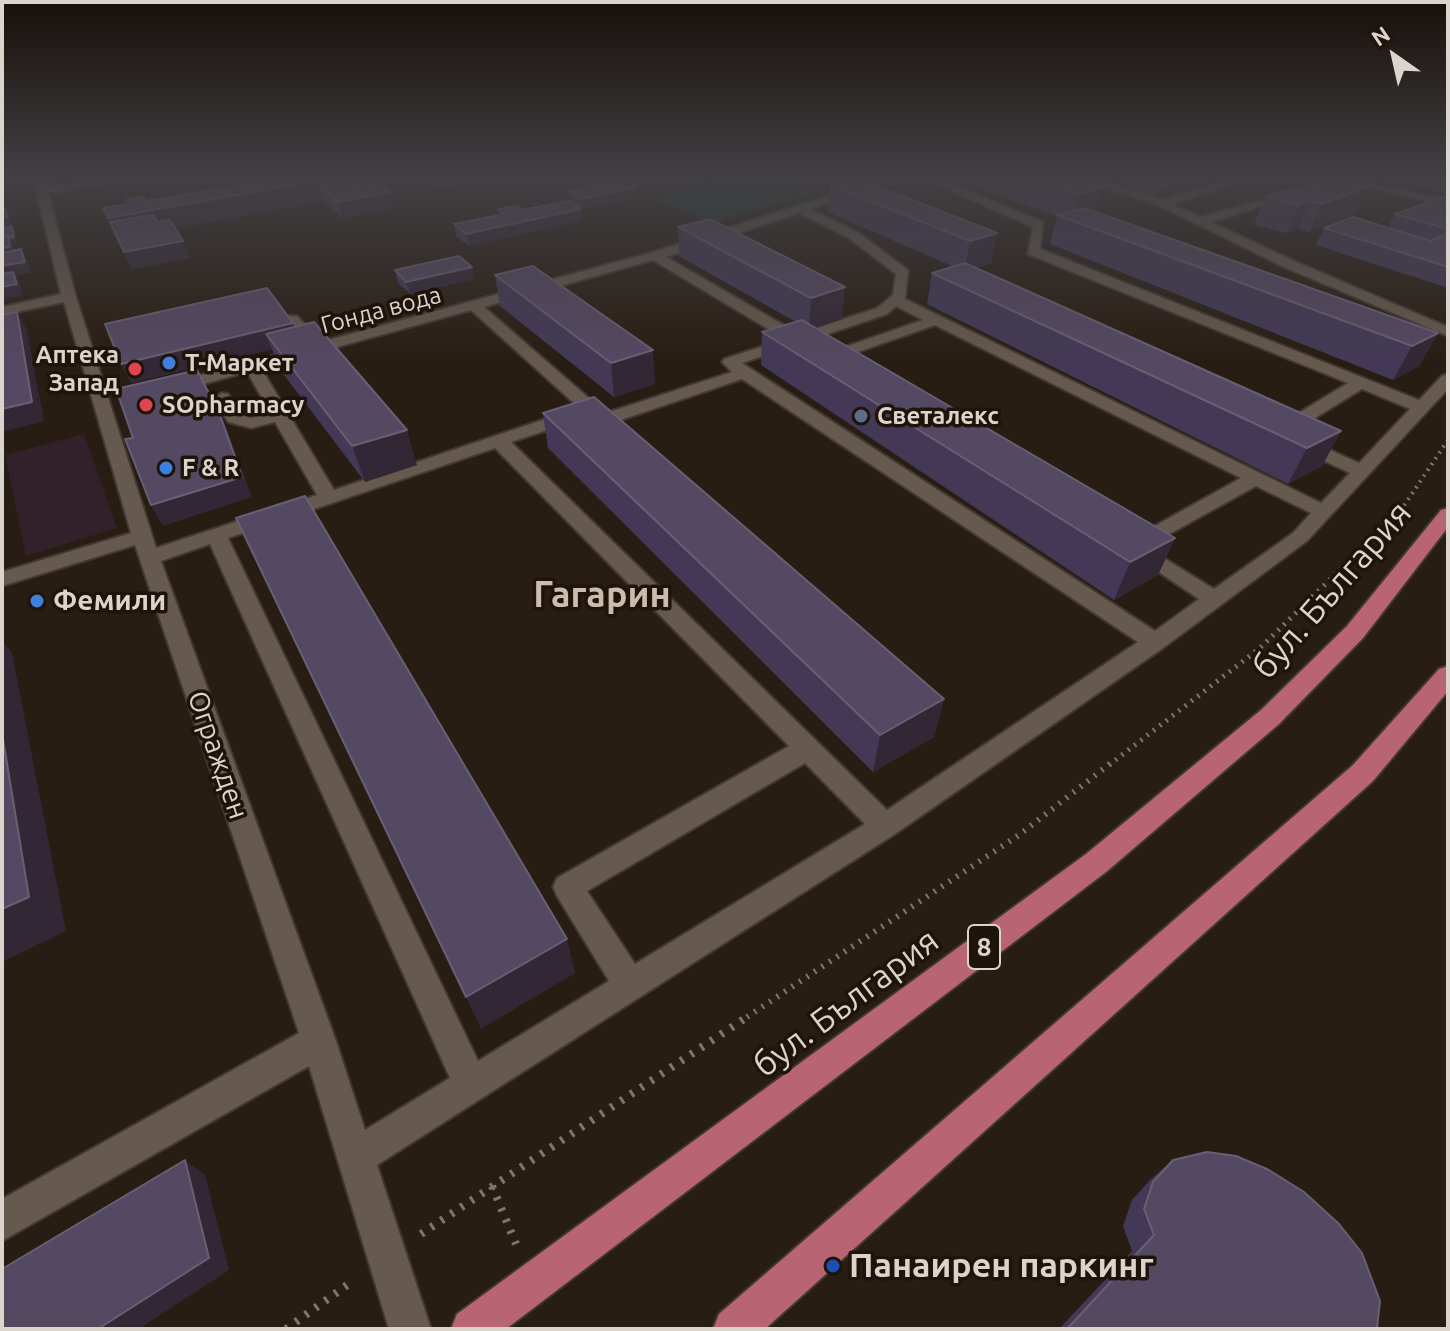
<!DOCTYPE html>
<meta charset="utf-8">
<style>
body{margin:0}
#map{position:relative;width:1450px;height:1331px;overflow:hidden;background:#281d12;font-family:Ubuntu,sans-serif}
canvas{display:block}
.frame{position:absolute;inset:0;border:4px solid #dbd4cc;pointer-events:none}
.north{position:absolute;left:1354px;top:16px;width:80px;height:80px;-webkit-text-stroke:6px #1f1409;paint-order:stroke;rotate:326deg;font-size:22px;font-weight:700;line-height:32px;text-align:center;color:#dbd4cc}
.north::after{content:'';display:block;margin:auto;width:28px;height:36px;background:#dbd4cc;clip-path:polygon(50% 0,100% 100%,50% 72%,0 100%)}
</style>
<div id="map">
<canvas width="1450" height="1331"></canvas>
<div class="frame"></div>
<div class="north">N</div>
</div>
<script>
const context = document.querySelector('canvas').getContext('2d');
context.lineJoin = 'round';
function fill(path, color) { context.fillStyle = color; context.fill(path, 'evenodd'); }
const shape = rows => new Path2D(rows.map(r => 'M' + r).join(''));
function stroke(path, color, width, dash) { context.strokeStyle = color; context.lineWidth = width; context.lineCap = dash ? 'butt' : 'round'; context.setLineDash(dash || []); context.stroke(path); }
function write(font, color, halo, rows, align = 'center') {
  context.font = font + ' Ubuntu,sans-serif'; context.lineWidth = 7; context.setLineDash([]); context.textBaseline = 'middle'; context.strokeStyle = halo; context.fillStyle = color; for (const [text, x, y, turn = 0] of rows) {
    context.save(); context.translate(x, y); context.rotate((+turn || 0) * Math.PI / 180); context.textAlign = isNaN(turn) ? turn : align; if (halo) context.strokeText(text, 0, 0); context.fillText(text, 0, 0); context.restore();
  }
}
fill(shape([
 [84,434,117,528,26,556,5,455]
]), '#32212a');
fill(shape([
 [729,177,770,177,815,193,712,223,652,198]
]), '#1b3629');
const minor = shape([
 [33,177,43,177,46,187,116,177,144,177,48,193,76,297,156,548,317,495,275,422,251,428,228,422,214,398,222,393,228,394,240,414,251,418,270,412,247,372,171,393,163,388,165,385,308,346,287,322,287,316,297,316,321,342,650,253,887,177,903,177,810,209,857,232,908,270,905,299,1321,503,1350,473,1294,447,1291,443,1294,439,1306,439,1359,463,1410,409,1362,389,1286,436,1274,436,1271,432,1274,428,1348,383,1028,254,1033,227,920,177,934,177,1043,222,1040,249,1419,400,1442,376,1448,374,1448,389,1307,541,1163,648,895,834,377,1165,431,1329,389,1329,309,1066,2,1241,2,1199,299,1033,135,545,2,586,2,572,131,533,64,302,2,315,2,307,61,294,33,177],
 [799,213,849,238,896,274,893,295,877,308,799,334,666,257,799,213],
 [653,260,785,339,724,359,722,362,732,372,606,413,484,307,653,260],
 [896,306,923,320,839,349,839,355,849,355,935,325,1241,478,1124,543,1121,547,1199,599,1155,631,742,363,887,314,896,306],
 [471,310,597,424,609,424,742,379,1138,642,887,810,511,442,581,419,584,415,581,411,569,411,334,490,261,368,471,310],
 [495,448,789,746,557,878,553,887,557,896,609,981,478,1061,228,538,495,448],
 [1256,486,1311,513,1293,533,1214,589,1146,547,1256,486],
 [210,544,450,1078,365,1130,336,1041,161,561,210,544],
 [805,763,865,824,635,964,587,891,805,763],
 [1075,177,1091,177,1162,199,1237,177,1254,177,1172,204,1201,217,1300,190,1300,194,1211,222,1294,261,1448,327,1448,336,1284,267,1158,205,1075,177],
 [1323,177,1343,177,1448,200,1448,206,1323,177]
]);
const major = shape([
 [1448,508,1448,527,1363,638,1279,724,1106,872,506,1329,451,1329,457,1314,1086,854,1261,710,1347,626,1441,510,1448,508],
 [1448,666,1448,691,1373,781,765,1329,713,1329,719,1314,1353,765,1439,669,1448,666]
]);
stroke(minor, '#413832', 4);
stroke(major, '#413832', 4);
stroke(shape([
 [1345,565,1399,513,1448,440]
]), '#7e756b', 4, [2, 5]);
stroke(shape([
 [1109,765,1260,648,1347,563]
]), '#7e756b', 5, [2, 6]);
stroke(shape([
 [747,1017,1019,835,1111,763]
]), '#7e756b', 6, [2, 7]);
stroke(shape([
 [492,1186,516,1244],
 [421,1234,750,1015],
 [286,1329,353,1281]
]), '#7e756b', 8, [3, 9]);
fill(minor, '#66594d');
fill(major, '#b86473');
fill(shape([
 [289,177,362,177,365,187,390,192,394,208,342,218,324,201,175,228,190,258,132,269,103,208],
 [420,177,476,177,477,183,437,190],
 [947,177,1070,177,1102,188,1095,212,1438,333,1419,366,1393,380,1050,244,1057,216],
 [1125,177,1180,177,1183,178,1179,188,1157,196,1122,186],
 [1362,177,1362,178,1370,180,1367,186,1368,187,1355,214,1309,232,1298,229,1287,233,1254,225,1265,197,1294,191,1316,184,1318,179],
 [1382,177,1448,177,1448,194],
 [830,185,997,233,991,263,975,268,1341,431,1322,466,1288,484,927,304,932,273,954,267,828,212],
 [637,187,638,197,582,209,569,202,568,191],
 [1448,195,1448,288,1316,245,1324,228,1388,228,1395,214],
 [498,209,523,210,583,220,469,246,456,236,454,224,499,215],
 [710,219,842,319,815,328,1175,538,1158,575,1114,600,761,365,762,332,796,322,679,256,678,227],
 [395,270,474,279,410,294,398,283],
 [495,275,655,384,614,397,500,306],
 [294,327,417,465,365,482,278,367,272,349,131,383,121,364],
 [543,413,944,699,934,737,873,772,548,448],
 [1173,1160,1377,1329,1059,1329,1132,1251,1123,1226,1132,1200,1151,1179]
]), '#433956');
fill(shape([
 [339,177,362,177,367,193,319,185,324,201,117,239,108,218],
 [435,177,476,177,477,183,437,190],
 [596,177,614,177,596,180],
 [1362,177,1355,191,1359,184,1370,180,1366,187,1368,187,1355,214,1309,232,1322,204],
 [1183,178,1179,188,1157,196,1160,186],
 [637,187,638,197,582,209,580,199],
 [1102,188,1095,215,1072,222,1079,194],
 [2,190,6,202,3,202,11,219,12,228,17,243,13,244,15,248,16,258,2,261],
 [390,192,394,208,342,218,338,202],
 [1310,201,1298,229,1287,233,1299,205],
 [581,209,583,220,469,246,466,234],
 [997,233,991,263,964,271,970,241],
 [183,241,190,258,132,269,124,252],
 [21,249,27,261,31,273,16,276,20,284,23,296,2,300,2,266],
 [472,267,474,279,410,294,406,282],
 [845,287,842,319,809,330,811,298],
 [17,312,27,330,44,421,2,432,2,409],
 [293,323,300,342,266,334,272,349,131,383,121,364],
 [1438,333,1419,366,1393,380,1412,346],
 [653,350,655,384,614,397,611,363],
 [220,415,229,435,252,497,163,526,151,505],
 [407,430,417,465,365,482,352,446],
 [1341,431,1322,466,1288,484,1307,448],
 [1175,538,1158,575,1114,600,1130,562],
 [2,640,12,653,66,931,2,962],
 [944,699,934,737,873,772,880,735],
 [567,939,575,973,481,1029,466,997],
 [185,1160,205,1175,229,1270,139,1329,98,1329]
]), '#322735');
const building = shape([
 [289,177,339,177,108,218,103,208,129,204,127,199,143,197,146,201,289,177],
 [1028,177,1070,177,1102,188,1079,194,1028,177],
 [1131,177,1180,177,1183,178,1160,186,1131,177],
 [1324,177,1361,177,1360,178,1370,180,1359,184,1368,187,1322,204,1310,201,1299,205,1265,197,1288,189,1294,191,1324,181,1318,179,1324,177],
 [1429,177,1448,177,1448,182,1429,177],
 [856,178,997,233,970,241,830,185,856,178],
 [352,179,361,187,379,184,390,192,338,202,319,185,352,179],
 [624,179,637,187,580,199,568,191,624,179],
 [1448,195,1448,229,1395,214,1448,195],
 [568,201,581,209,466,234,454,224,505,214,498,209,516,206,523,210,568,201],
 [2,208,5,208,7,217,2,217,2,208],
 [1084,208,1438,333,1412,346,1057,215,1084,208],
 [153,215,157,222,170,220,183,241,124,252,110,222,153,215],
 [1353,217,1431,241,1448,233,1448,267,1324,228,1353,217],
 [710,219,845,287,811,298,678,227,710,219],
 [12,227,14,237,9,238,8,236,2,237,2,228,12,227],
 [8,236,10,247,2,248,2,237,8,236],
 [21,249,25,262,2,266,2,253,21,249],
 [459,256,472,267,406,282,395,270,459,256],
 [965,263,1341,431,1307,448,932,273,965,263],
 [533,266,653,350,611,363,495,275,533,266],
 [13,272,17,284,2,287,2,274,13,272],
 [267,288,293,323,121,364,105,324,267,288],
 [17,312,32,402,2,409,2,315,17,312],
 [802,320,1175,538,1130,562,762,332,802,320],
 [314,322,407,430,352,446,266,334,314,322],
 [197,370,220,415,242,477,151,505,125,439,133,438,116,389,197,370],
 [594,397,944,699,880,735,543,413,594,397],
 [305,496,567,939,466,997,236,518,305,496],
 [2,733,29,897,2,909,2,733],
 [1207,1152,1236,1156,1269,1170,1304,1192,1339,1224,1362,1253,1380,1301,1377,1329,1067,1329,1154,1235,1144,1209,1153,1182,1173,1160,1207,1152],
 [185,1160,209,1258,98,1329,2,1329,2,1269,185,1160]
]);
fill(building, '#544963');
stroke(building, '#695f73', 2);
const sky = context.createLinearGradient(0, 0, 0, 363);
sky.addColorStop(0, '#16100a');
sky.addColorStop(0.49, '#424044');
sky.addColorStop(1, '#42404400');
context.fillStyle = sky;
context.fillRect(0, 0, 1450, 363);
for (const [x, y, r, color] of [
 [169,363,8,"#3f7fe0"],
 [135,369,8,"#e0444e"],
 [146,405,8,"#e0444e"],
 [861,416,8,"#5c6f8a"],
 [166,468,8,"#3f7fe0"],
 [37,601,8,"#3f7fe0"],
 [833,1266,8,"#1a4fb4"]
]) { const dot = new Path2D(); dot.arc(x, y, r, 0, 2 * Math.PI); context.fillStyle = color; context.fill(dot); stroke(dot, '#1f1409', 3); }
write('24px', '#dbd4cc', '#1f1409', [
 ["Гонда вода",381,310,-15]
]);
write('bold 24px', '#dbd4cc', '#1f1409', [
 ["Аптека",119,355,"right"],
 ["Запад",119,383,"right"],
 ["Т-Маркет",185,363],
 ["SOpharmacy",162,405],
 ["Светалекс",877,416],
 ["F & R",182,468]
], 'left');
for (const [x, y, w] of [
 [984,947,32]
]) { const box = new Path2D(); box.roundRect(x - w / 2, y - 22, w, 44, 6); context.fillStyle = '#1f1409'; context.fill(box); stroke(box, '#dbd4cc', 2); }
write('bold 26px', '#dbd4cc', null, [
 ["8",984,947]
]);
write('bold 28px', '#dbd4cc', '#1f1409', [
 ["Фемили",53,601]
], 'left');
write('28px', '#dbd4cc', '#1f1409', [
 ["Огражден",218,755,71]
]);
write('34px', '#dbd4cc', '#1f1409', [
 ["бул. България",1332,590,-49],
 ["бул. България",846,1003,-37]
]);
write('bold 34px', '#dbd4cc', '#1f1409', [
 ["Панаирен паркинг",849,1266]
], 'left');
write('bold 36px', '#cbbcae', '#1f1409', [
 ["Гагарин",602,595]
]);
</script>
